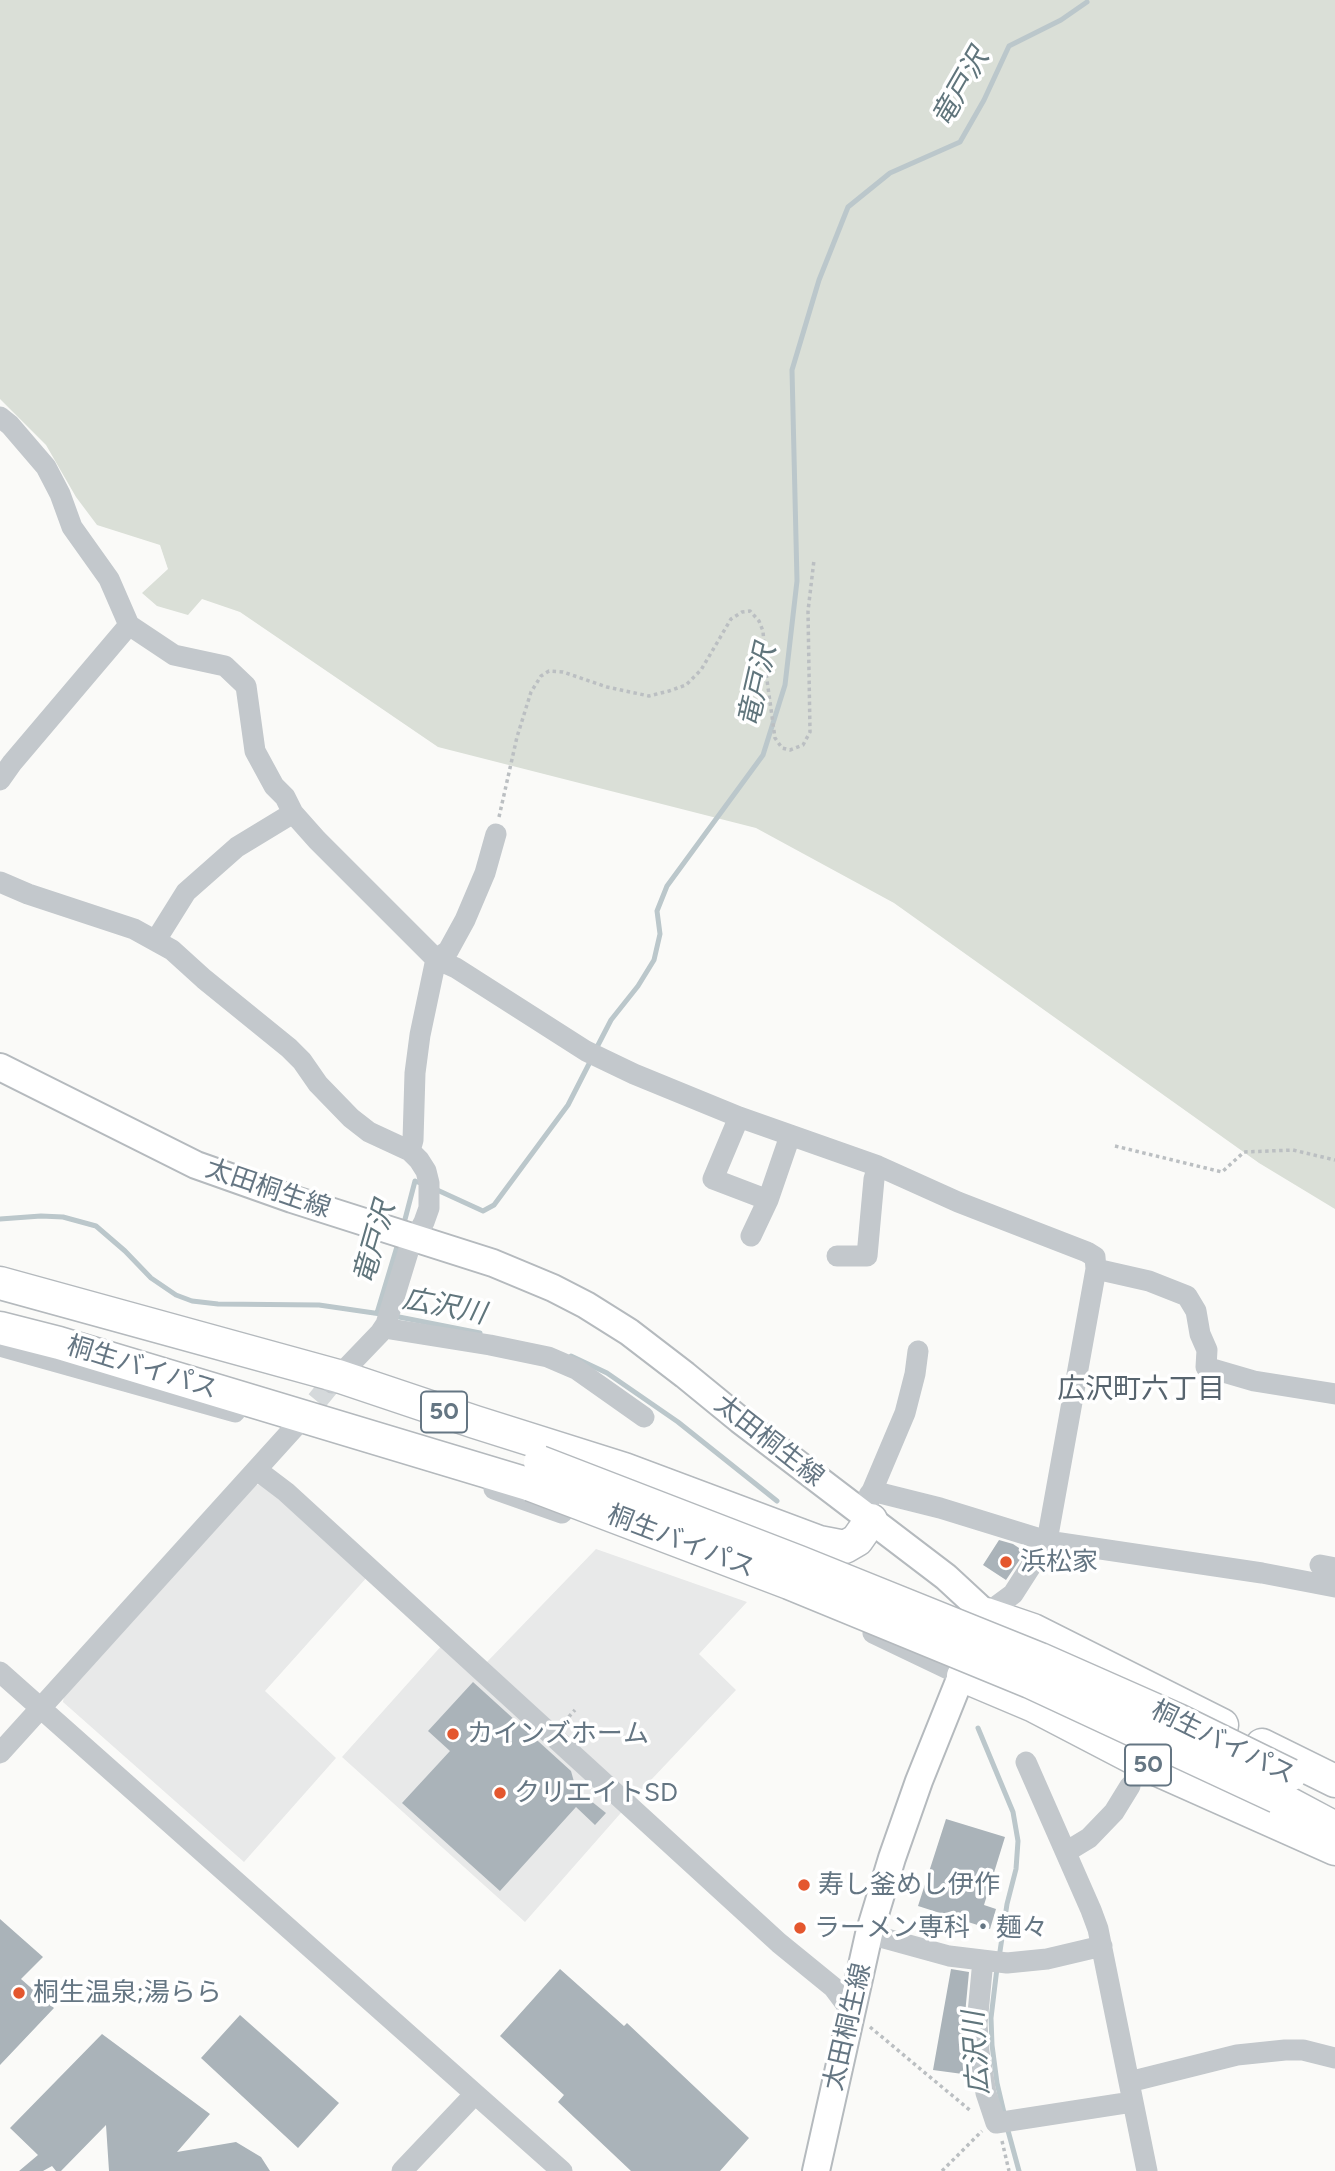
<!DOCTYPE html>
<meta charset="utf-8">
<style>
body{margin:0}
canvas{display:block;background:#fafaf8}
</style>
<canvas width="1335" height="2171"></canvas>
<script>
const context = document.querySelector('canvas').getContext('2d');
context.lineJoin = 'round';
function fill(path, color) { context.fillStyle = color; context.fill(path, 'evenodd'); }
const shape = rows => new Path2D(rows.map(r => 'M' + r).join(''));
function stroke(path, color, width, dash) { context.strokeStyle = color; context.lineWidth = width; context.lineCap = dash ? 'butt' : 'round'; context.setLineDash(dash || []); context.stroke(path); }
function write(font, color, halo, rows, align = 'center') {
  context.font = font + ' Figtree,"Noto Sans JP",sans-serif'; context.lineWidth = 7; context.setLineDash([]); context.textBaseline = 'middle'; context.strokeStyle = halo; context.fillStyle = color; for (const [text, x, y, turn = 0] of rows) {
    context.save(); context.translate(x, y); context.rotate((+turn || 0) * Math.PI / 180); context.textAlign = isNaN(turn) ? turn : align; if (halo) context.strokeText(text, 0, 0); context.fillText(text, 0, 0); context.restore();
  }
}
fill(shape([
 [263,1483,368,1576,265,1691,336,1758,244,1862,63,1702,65,1689,250,1487],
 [596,1549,747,1602,699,1654,736,1690,634,1798,525,1922,342,1757,443,1644,486,1663]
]), '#e8e9e9');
fill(shape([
 [0,0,1335,0,1335,1209,1259,1163,894,903,756,828,438,747,240,612,202,599,188,615,157,606,142,593,168,569,160,545,97,525,76,497,46,445,0,399]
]), '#dadfd7');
stroke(shape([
 [596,1049,611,1020,638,986,654,960,660,934,657,911,667,886,763,755,785,685,797,581,792,370,819,280,848,207,890,173,960,142,984,100,1009,46,1061,20,1087,2],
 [435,1189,483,1211,494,1205,568,1105,592,1058],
 [0,1219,41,1216,63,1217,96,1226,125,1251,151,1278,176,1295,192,1301,218,1304,319,1305,381,1314],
 [403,1227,415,1181,423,1184],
 [377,1313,399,1240],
 [394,1316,480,1333],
 [571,1356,607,1373,678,1422,777,1501],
 [978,1728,1013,1812,1018,1841,1016,1869,1007,1904,999,1958],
 [997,1968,991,2018,992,2045,997,2083,1005,2117],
 [1007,2127,1019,2171]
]), '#bbc7cb', 5);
fill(shape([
 [999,1540,1013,1544,1025,1552,1006,1580,983,1565],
 [473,1682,571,1771,576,1789,606,1813,595,1825,576,1807,500,1891,402,1803,450,1751,428,1731],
 [946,1819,1005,1837,984,1905,996,1909,990,1929,918,1906],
 [0,1919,43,1957,21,1979,54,2008,0,2065],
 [560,1969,624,2026,627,2023,749,2138,720,2171,631,2171,558,2102,564,2095,500,2036],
 [951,1969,969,1972,964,2025,970,2075,933,2070],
 [240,2015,339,2103,298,2148,201,2058],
 [102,2034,210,2114,177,2152,236,2142,261,2157,270,2171,109,2171,106,2125,61,2171,56,2171,52,2166,43,2171,19,2171,38,2155,10,2128]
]), '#aab3b9');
stroke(shape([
 [297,1425,329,1386]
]), '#d5d9db', 21, [21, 10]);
const major = shape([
 [0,1067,196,1165,292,1199,493,1263,553,1288,586,1305,629,1332,685,1375,740,1420,946,1577,986,1614,919,1781,892,1858,869,1934,816,2171]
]);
const highway = shape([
 [0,1283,338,1376,475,1422,624,1469,819,1542,845,1547,857,1540,871,1520],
 [0,1328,59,1343,531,1485],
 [986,1614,1033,1630,1222,1725],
 [963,1676,1034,1706,1151,1767,1335,1849],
 [1262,1745,1335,1781],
 [1277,1797,1335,1828]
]);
stroke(major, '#b5babe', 30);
stroke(highway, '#b4b9bd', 35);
stroke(shape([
 [499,817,517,737,531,692,541,676,549,671,563,672,607,687,649,696,669,691,686,685,701,670,731,619,742,612,750,611,759,621,763,631,766,673,775,738,782,748,790,750,803,745,810,732,808,611,814,560],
 [1115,1146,1222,1172,1244,1152,1293,1150,1335,1160],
 [564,1722,575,1710],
 [870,2027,972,2112],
 [1002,2141,1009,2171],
 [942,2171,982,2131]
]), '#bbbfc2', 3.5, [3.5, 3.5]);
stroke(shape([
 [0,417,10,425,46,467,60,494,72,527,109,579,129,625,174,655,225,666,246,686,255,751,274,786,285,797,293,813,317,840,436,959,456,968,586,1051,634,1074,739,1117,878,1166,958,1202,1087,1252,1095,1257,1096,1269,1047,1541,1013,1594,986,1614],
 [0,780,12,763,129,625],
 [0,882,28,894,134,929,172,950,204,979,289,1048,302,1061,318,1084,351,1118,369,1132,410,1151,419,1160,426,1171,429,1183,429,1208,424,1222,409,1249,386,1324,380,1333,332,1383],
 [156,940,186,892,237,847,293,813],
 [739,1117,713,1179,768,1200],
 [410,1151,413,1140,415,1073,420,1035,436,959,448,951,465,920,485,873,496,834],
 [751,1236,768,1200,790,1136],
 [837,1256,867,1256,874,1179,878,1166],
 [1096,1269,1149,1281,1187,1296,1196,1311,1200,1334,1207,1350,1206,1367,1254,1381,1335,1394],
 [384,1328,490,1345,548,1357,576,1369,644,1417],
 [0,1346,235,1412],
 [257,1470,286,1492,779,1943,833,1987,851,2011],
 [494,1489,562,1513],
 [872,1491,905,1413,915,1374,918,1351],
 [871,1520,868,1511,869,1495,872,1491,940,1508,1047,1541,1262,1573,1335,1587],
 [1320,1565,1335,1568],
 [873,1633,963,1676],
 [0,1672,562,2171],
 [0,1753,294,1428],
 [1026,1762,1091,1910,1098,1929,1147,2171],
 [1066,1852,1089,1838,1114,1812,1130,1786],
 [869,1934,949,1956,1007,1963,1047,1959,1102,1946],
 [983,1960,977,2024,979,2052,986,2093,996,2123,1132,2102],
 [1129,2082,1237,2055,1285,2050,1303,2050,1335,2058],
 [402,2171,475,2094]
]), '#c3c8cc', 21);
stroke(major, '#fff', 26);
stroke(highway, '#fff', 32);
const highwayBridge = shape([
 [540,1462,799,1562,1040,1659,1178,1720,1290,1775],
 [531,1485,789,1583,1030,1682,1277,1797]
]);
stroke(highwayBridge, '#b4b9bd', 35, []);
stroke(highwayBridge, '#fff', 32);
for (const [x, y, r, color] of [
 [1006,1562,7,"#e4572e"],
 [453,1734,7,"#e4572e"],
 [500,1793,7,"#e4572e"],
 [804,1885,7,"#e4572e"],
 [800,1928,7,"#e4572e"],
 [19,1993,7,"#e4572e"]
]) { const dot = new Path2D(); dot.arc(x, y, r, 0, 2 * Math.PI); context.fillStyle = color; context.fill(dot); stroke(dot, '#fff', 2.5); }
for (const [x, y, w] of [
 [444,1412,46],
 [1148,1765,46]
]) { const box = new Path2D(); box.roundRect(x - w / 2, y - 20.5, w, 41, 5); context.fillStyle = '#fff'; context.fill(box); stroke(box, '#657683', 2); }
write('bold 24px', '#657683', null, [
 ["50",444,1412],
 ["50",1148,1765]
]);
write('26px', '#657683', '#fff', [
 ["太田桐生線",268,1189,19],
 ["桐生バイパス",142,1368,17],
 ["太田桐生線",769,1441,38],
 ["桐生バイパス",681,1542,21],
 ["桐生バイパス",1223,1743,26],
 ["太田桐生線",848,2027,-77]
]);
write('26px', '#657683', '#fff', [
 ["浜松家",1020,1562],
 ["カインズホーム",467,1734],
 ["クリエイトSD",514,1793],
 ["寿し釜めし伊作",818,1885],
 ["ラーメン専科・麺々",814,1928],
 ["桐生温泉;湯らら",33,1993]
], 'left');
write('italic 28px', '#60757c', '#fff', [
 ["竜戸沢",961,88,-60],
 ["竜戸沢",758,686,-77],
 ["竜戸沢",375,1243,-74],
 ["広沢川",444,1307,11],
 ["広沢川",977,2053,-94]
]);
write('28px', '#57646e', '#fff', [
 ["広沢町六丁目",1141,1390]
]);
</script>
